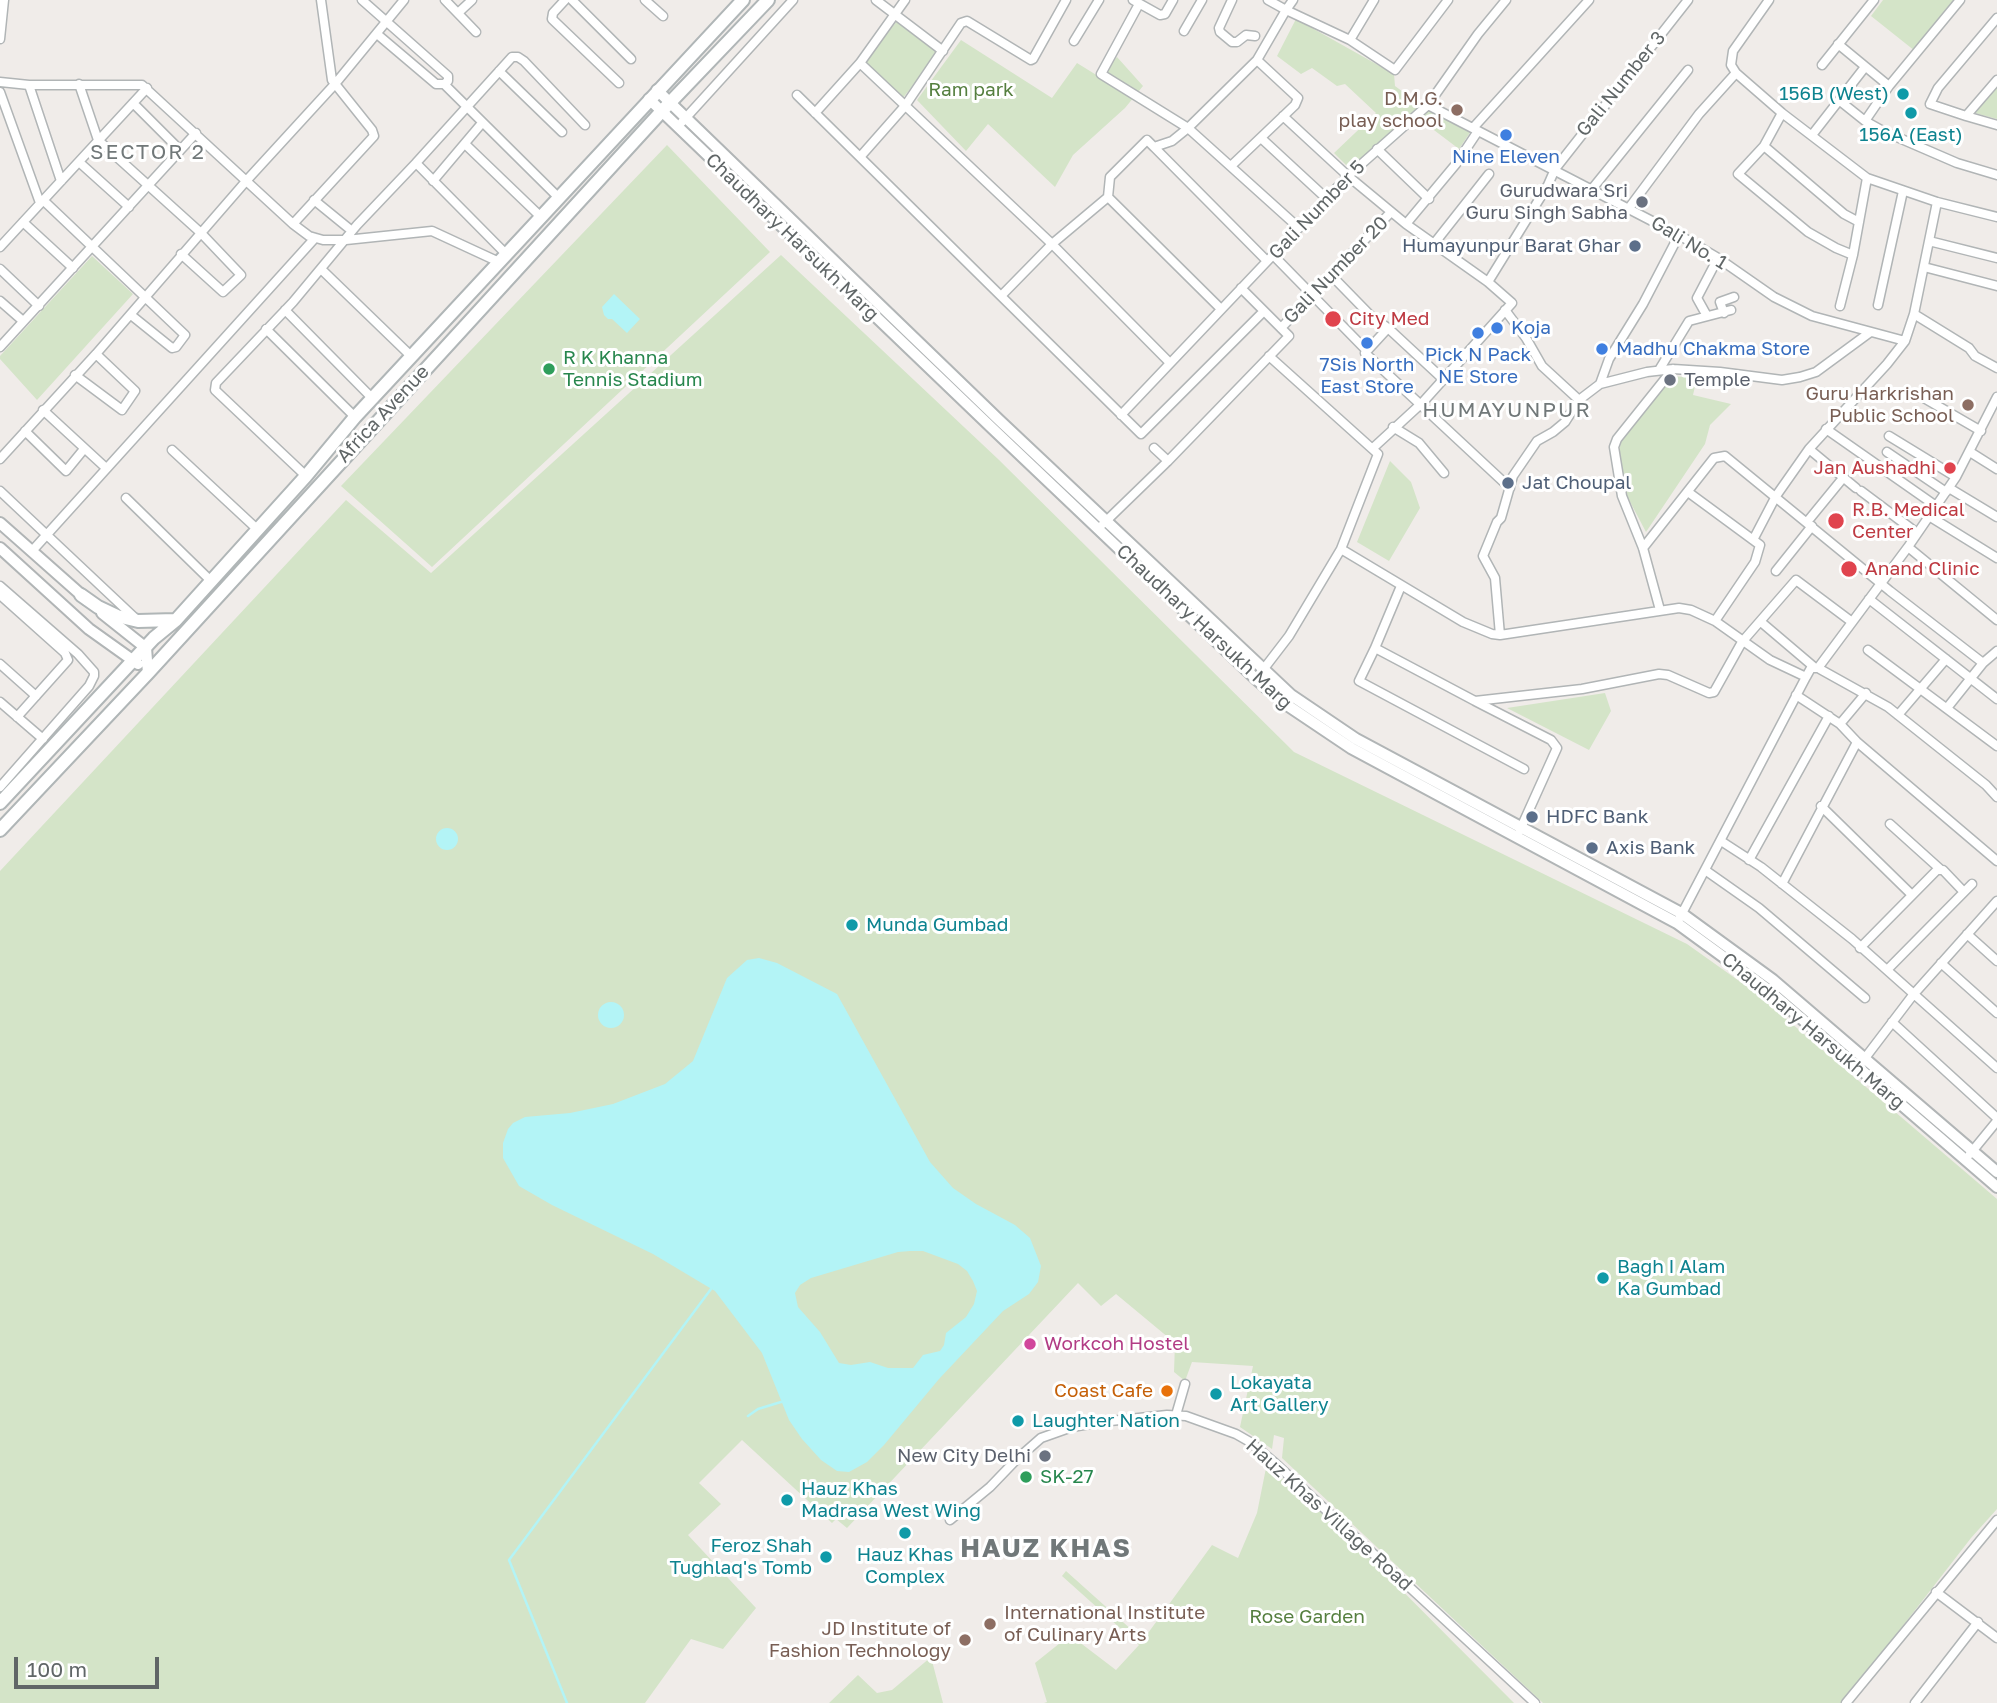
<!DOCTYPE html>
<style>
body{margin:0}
#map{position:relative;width:1997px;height:1703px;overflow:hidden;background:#f0ece9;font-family:"Golos Text",sans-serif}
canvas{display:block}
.scale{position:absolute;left:14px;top:1657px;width:145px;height:32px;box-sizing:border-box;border:4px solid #606667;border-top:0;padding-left:9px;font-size:21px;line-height:24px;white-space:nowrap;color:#606667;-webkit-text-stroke:5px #fff;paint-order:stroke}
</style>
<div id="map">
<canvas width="1997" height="1703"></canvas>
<div class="scale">100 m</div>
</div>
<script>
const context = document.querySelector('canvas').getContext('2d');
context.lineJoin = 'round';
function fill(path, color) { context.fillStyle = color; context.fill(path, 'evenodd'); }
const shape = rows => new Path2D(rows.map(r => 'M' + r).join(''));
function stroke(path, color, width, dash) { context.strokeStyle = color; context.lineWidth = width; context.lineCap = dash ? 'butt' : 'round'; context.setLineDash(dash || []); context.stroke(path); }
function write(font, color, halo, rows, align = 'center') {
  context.font = font + ' "Golos Text",sans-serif'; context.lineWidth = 6; context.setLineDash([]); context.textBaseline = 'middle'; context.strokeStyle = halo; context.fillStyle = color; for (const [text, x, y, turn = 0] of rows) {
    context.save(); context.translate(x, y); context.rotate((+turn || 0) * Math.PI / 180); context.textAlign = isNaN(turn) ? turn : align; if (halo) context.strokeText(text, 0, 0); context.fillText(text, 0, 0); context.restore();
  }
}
fill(shape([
 [1883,0,1956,0,1915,51,1871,16],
 [1296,19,1394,74,1395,86,1422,106,1351,170,1334,153,1376,113,1345,84,1337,86,1312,68,1301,74,1277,56],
 [897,21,940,52,902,99,864,63],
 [961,40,1052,98,1077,63,1098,76,1117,57,1143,86,1125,108,1073,155,1055,187,988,124,966,151,917,100],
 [1997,84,1997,119,1971,112],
 [1428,108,1471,131,1459,149,1418,118],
 [667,145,770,252,432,567,341,486],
 [781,255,998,459,1294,752,1687,944,1756,993,1997,1199,1997,1509,1971,1538,1843,1703,1543,1703,1282,1458,1284,1438,1274,1435,1272,1449,1240,1427,1253,1366,1192,1362,1185,1381,1174,1372,1175,1343,1116,1294,1101,1306,1078,1283,847,1528,836,1519,832,1523,742,1440,699,1483,721,1504,688,1535,756,1608,723,1649,691,1639,645,1703,0,1703,0,871,346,500,431,573],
 [92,256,133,294,37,400,0,359,0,356],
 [1672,376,1697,378,1693,395,1731,404,1710,425,1705,444,1646,532,1627,496,1619,451,1622,437],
 [1390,461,1411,482,1420,508,1389,561,1357,542],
 [1605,693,1611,711,1589,750,1507,708],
 [1267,1463,1300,1496,1304,1492,1514,1703,1044,1703,1047,1702,1035,1663,1070,1635,1116,1670,1139,1645,1062,1576,1066,1571,1143,1640,1212,1545,1238,1558,1257,1513],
 [931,1657,943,1703,829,1703,858,1675,877,1693,892,1690]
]), '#d4e4c8');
fill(shape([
 [614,294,640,319,627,333,612,319,608,319,604,315,602,307],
 '436 839a11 11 0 1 1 22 0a11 11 0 1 1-22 0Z',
 [759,958,777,963,837,994,930,1162,953,1188,976,1204,1015,1225,1030,1238,1041,1266,1038,1282,1029,1294,1003,1311,939,1379,884,1445,867,1462,849,1472,837,1471,821,1460,802,1439,789,1420,762,1353,715,1291,653,1254,552,1205,519,1186,503,1158,503,1143,508,1129,513,1123,525,1117,570,1113,613,1104,665,1084,693,1061,727,978,747,960],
 [910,1251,923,1251,958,1264,967,1271,973,1281,977,1291,974,1304,966,1317,946,1333,944,1345,940,1351,923,1355,913,1368,888,1368,870,1362,851,1365,839,1363,820,1332,798,1307,795,1293,800,1285,811,1278,898,1252],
 '598 1015a13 13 0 1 1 26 0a13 13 0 1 1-26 0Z'
]), '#b3f4f6');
stroke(shape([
 [748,1416,758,1409,781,1402],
 [567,1703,509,1560,711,1289]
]), '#b3f4f6', 2.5);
const minor = shape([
 [362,0,448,76,448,81,444,84],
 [445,0,476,32],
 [565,0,553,13,552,19,619,83],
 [572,0,631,59],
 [645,0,663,16],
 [876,0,943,51],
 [1133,0,1160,15,1165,14,1173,0],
 [1232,0,1219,28,1220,32,1232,42,1237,42,1246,35,1255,36],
 [1293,0,1286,10,1350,40,1374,0],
 [1769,0,1733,51,1731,65,1736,73,1782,113,1867,178,1937,202,1997,217],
 [1139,4,1101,74,1188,128,1299,228],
 [458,13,472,0],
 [1184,31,1202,0],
 [377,34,436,84,444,84,558,197],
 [0,39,4,0],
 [1350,40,1395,70,1448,0],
 [1074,41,1099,0],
 [1838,44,1889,86],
 [860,63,1052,244,1170,363],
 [1822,65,1874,0],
 [499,71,562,132],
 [1997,80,1966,116,1997,125],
 [0,82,29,85,142,85,293,224,309,236,323,240,346,240,432,231,499,262],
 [79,84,98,140,201,233,241,275,223,292,181,254],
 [29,85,61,181],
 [0,92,40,203],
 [797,95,1141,434,1263,312],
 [1840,101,1865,121,1883,131,1957,163,1997,175],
 [133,103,180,150],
 [1428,105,1679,235,1718,258,1774,297,1812,316,1905,341],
 [815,113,860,63,905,0],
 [1782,113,1764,146,1738,174,1808,232,1836,248,1853,255],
 [1283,116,1348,176,1406,224,1456,164,1478,131],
 [1966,116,1930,104,1938,88,1997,18],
 [1865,121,1889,86,1960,0],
 [682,122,793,0],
 [1473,128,1589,0],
 [1812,135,1865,67],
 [1261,138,1327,199],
 [465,144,541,217],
 [1764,146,1844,214,1859,222],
 [1154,147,1267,261],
 [1377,149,1429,199],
 [860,157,905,106,961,23,967,21,1031,60,1033,59,1066,0],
 [79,162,129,207],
 [416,163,506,254],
 [1231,166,1295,105,1298,98,1257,60],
 [433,181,482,123],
 [1592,189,1688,70],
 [1108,197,1221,309],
 [43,200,185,335,176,347,172,348,131,315],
 [314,200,352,231],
 [1629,208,1699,114,1736,73],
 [23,222,73,268],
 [293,224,374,136,372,130,332,80,321,0],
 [1929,241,1997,258],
 [1433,245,1489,174],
 [0,247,147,88],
 [1273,255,1367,351],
 [1924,267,1997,286],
 [0,269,39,306],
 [321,269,412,357],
 [1331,275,1371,316,1388,328,1444,380],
 [1488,282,1548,185,1555,169,1688,0],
 [1001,296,1052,244,1108,197,1110,177,1147,140,1154,147,1172,141,1188,128,1257,60,1286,10,1268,0],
 [0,301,23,321],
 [1878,305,1903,191],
 [1840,306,1853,255,1867,178],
 [285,310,373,399],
 [1505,310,1526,338,1542,366,1579,400],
 [1724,313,1720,302,1734,297],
 [1914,314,1969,348,1975,356,1997,368],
 [1707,316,1697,298,1718,258],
 [1281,328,1391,212],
 [1388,328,1365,353,1510,488],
 [266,329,355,417],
 [0,347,196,133],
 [1269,356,1378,454,1341,549],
 [1659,370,1689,321,1731,310],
 [75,375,122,410,135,391,96,354],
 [1600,384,1647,372,1673,369,1720,372,1782,380,1800,377,1816,372,1869,333],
 [1924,398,1981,431],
 [43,410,106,468],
 [1121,415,1348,176,1428,105,1478,34,1506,0],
 [1393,427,1419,443,1444,473],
 [1826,429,1936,506],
 [25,431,66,471,84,449],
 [1889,436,1956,477],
 [1154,448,1168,461],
 [1373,448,1423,402,1512,303,1488,282,1406,224],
 [1809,449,1856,488],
 [172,450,257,529],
 [1887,452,1946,492],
 [1970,452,1997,469],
 [0,459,96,354,247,180,335,84,404,0],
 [306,476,215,390,216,383,293,302,357,225,416,163,512,57,518,57,524,61,585,125],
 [1949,488,1997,517],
 [0,491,136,619],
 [1861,491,1917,533],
 [1688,492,1760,545,1755,562,1715,621],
 [126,498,211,581],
 [1929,516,1997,558],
 [1807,522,1843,478],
 [1103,524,1168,461,1289,336,1241,288],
 [1753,540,1776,496,1809,449,1887,364,1905,341,1914,314,1937,202],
 [1908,547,1956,477,1997,397],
 [1643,548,1714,458,1725,456,1890,591,1983,663],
 [32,551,315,238],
 [1776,571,1812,526],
 [0,586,78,654,94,672,94,676,89,686,0,787],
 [0,595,65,653,68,660,17,717],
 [1869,599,1997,699],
 [1660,610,1643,548,1622,496,1614,447,1617,439,1673,369],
 [1761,622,1814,667],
 [1500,635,1495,578,1483,556,1497,522,1501,518,1513,476,1537,441,1553,432,1565,422,1579,400,1600,384,1609,359,1643,304,1679,235],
 [1375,648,1401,586],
 [1868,650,1997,746],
 [0,664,36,696],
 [1818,668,1908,547,1997,620],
 [1806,677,1811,668,1818,668,1888,707,1986,785,1997,797],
 [1256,679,1289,636,1341,549,1463,622,1492,634,1500,635,1679,608,1691,610,1715,621,1770,660,1806,677,1677,923],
 [1796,695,1840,724,1857,742,1997,861],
 [1475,701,1551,740,1557,748,1520,830],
 [0,702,43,739],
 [1947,708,1983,663,1997,651],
 [1898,715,1946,659],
 [1840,724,1866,693],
 [1524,769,1359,681,1375,648,1475,701,1582,689,1659,674,1668,675,1709,693,1714,692,1742,642,1796,580,1852,622],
 [1821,806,1912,895],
 [1890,824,1940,869],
 [1721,841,1761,867,1852,939,1997,1068],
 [1749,860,1829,716],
 [1705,870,1759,908,1865,998],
 [1782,884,1857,742],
 [1967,934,1997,961],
 [1860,948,1937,870,1943,870,1963,891],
 [1941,963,1997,1013],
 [1887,970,1972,884],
 [1892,1022,1997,1118],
 [1862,1062,1913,995,1997,901],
 [1970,1154,1997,1121],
 [1176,1415,1185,1384],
 [950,1520,990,1487,1016,1460,1041,1438,1072,1427,1101,1422,1167,1415,1186,1416,1236,1434,1250,1442,1275,1463,1535,1703],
 [1936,1592,1997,1638],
 [1846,1703,1997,1520],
 [1915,1703,1978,1622]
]);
const tertiary = shape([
 [657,90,999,420,1291,695,1356,739,1681,913,1773,980,1997,1172],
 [649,99,992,428,1256,679,1284,703,1351,748,1677,923,1766,988,1997,1187],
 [0,523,87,600],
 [0,548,89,629,138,664],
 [102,613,146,648,148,673]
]);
const secondary = shape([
 [81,595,98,607,117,616,138,621,175,620],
 [0,803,154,638,176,620,306,476,355,417,743,0],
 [0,830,148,673,661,112,768,0]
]);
stroke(minor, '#b1b5b6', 11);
stroke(tertiary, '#b1b5b6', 14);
stroke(secondary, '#b0b6b7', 16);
stroke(minor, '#fff', 8);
stroke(tertiary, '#fff', 10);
stroke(secondary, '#fff', 12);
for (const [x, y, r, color] of [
 [1903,94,7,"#0f9aa8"],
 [1457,110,7,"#8d6e63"],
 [1911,113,7,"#0f9aa8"],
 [1506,135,7,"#3f7fe0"],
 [1642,202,7,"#6b7280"],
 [1635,246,7,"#5c6f8a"],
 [1333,319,9,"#e0444e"],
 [1497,328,7,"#3f7fe0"],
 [1478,333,7,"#3f7fe0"],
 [1367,343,7,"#3f7fe0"],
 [1602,349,7,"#3f7fe0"],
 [549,369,7,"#2e9e5b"],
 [1670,380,7,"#6b7280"],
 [1968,405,7,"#8d6e63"],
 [1950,468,7,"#e0444e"],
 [1508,483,7,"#5c6f8a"],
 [1836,521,9,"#e0444e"],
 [1849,569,9,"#e0444e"],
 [1532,817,7,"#5c6f8a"],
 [1592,848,7,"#5c6f8a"],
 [852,925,7,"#0f9aa8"],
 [1603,1278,7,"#0f9aa8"],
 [1030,1344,7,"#d1479c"],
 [1167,1391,7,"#e8710a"],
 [1216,1394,7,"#0f9aa8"],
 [1018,1421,7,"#0f9aa8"],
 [1045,1456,7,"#6b7280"],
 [1026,1477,7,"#2e9e5b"],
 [787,1500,7,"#0f9aa8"],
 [905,1533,7,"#0f9aa8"],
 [826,1557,7,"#0f9aa8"],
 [990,1624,7,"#8d6e63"],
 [965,1640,7,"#8d6e63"]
]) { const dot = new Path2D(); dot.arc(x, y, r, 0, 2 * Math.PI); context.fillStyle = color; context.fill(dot); stroke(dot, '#fff', 2.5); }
write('19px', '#606667', '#fff', [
 ["Gali Number 3",1621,84,-51],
 ["Gali Number 5",1317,210,-46],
 ["Chaudhary Harsukh Marg",792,237,44],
 ["Gali No. 1",1689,243,31],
 ["Gali Number 20",1336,270,-46],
 ["Africa Avenue",383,414,-47],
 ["Chaudhary Harsukh Marg",1204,627,43],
 ["Chaudhary Harsukh Marg",1813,1031,40],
 ["Hauz Khas Village Road",1329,1515,42]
]);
write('19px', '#557f3f', '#fff', [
 ["Ram park",971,90],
 ["Rose Garden",1307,1617]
]);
write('19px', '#0d838f', '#fff', [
 ["156B (West)",1889,94,"right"],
 ["156A (East)",1911,135,"center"],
 ["Munda Gumbad",866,925],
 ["Bagh I Alam",1617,1267],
 ["Ka Gumbad",1617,1289],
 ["Lokayata",1230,1383],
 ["Art Gallery",1230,1405],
 ["Laughter Nation",1032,1421],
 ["Hauz Khas",801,1489],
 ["Madrasa West Wing",801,1511],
 ["Feroz Shah",812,1546,"right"],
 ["Tughlaq's Tomb",812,1568,"right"],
 ["Hauz Khas",905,1555,"center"],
 ["Complex",905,1577,"center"]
], 'left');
write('19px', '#785e54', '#fff', [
 ["D.M.G.",1443,99],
 ["play school",1443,121],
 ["Guru Harkrishan",1954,394],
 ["Public School",1954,416],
 ["International Institute",1004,1613,"left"],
 ["of Culinary Arts",1004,1635,"left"],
 ["JD Institute of",951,1629],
 ["Fashion Technology",951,1651]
], 'right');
write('19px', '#366cbe', '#fff', [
 ["Nine Eleven",1506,157],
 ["Koja",1511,328,"left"],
 ["Madhu Chakma Store",1616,349,"left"],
 ["Pick N Pack",1478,355],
 ["NE Store",1478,377],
 ["7Sis North",1367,365],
 ["East Store",1367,387]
]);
write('19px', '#5b616d', '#fff', [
 ["Gurudwara Sri",1628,191],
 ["Guru Singh Sabha",1628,213],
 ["Temple",1684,380,"left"],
 ["New City Delhi",1031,1456]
], 'right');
write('19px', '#4e5e75', '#fff', [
 ["Humayunpur Barat Ghar",1621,246,"right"],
 ["Jat Choupal",1522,483],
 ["HDFC Bank",1546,817],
 ["Axis Bank",1606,848]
], 'left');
write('19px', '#be3a42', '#fff', [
 ["City Med",1349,319],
 ["Jan Aushadhi",1936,468,"right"],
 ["R.B. Medical",1852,510],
 ["Center",1852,532],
 ["Anand Clinic",1865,569]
], 'left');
write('19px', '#27864d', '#fff', [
 ["R K Khanna",563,358],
 ["Tennis Stadium",563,380],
 ["SK-27",1040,1477]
], 'left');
write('19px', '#b23c85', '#fff', [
 ["Workcoh Hostel",1044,1344]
], 'left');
write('19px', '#c56008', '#fff', [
 ["Coast Cafe",1153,1391]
], 'right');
context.letterSpacing = '2px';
write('21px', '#717879', '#fff', [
 ["SECTOR 2",148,152],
 ["HUMAYUNPUR",1507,410]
]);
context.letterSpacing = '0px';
context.letterSpacing = '2px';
write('bold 26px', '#717879', '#fff', [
 ["HAUZ KHAS",1046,1549]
]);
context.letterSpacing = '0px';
</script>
